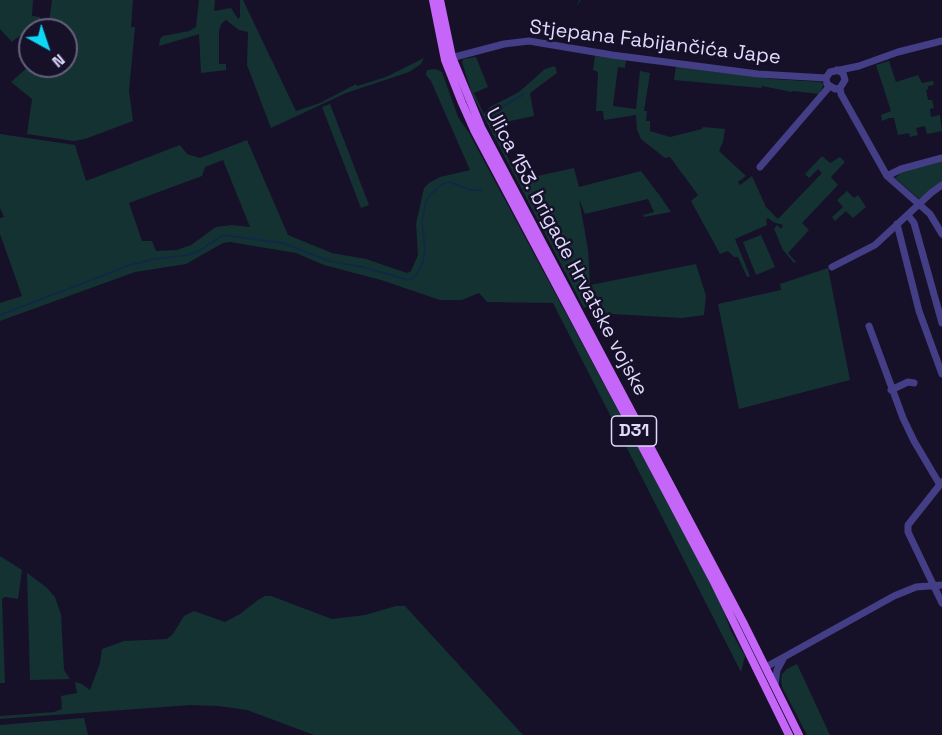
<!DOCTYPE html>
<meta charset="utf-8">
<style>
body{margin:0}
#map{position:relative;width:942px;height:735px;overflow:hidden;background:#161128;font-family:"Space Grotesk",sans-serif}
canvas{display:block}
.north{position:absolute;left:18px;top:18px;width:60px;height:60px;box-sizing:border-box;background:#161128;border:2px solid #66617d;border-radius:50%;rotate:140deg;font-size:16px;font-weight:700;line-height:24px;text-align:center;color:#dfdafd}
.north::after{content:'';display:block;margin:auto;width:21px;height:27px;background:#0ed7f5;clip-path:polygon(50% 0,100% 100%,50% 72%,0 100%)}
</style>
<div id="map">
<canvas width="942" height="735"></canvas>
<div class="north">N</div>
</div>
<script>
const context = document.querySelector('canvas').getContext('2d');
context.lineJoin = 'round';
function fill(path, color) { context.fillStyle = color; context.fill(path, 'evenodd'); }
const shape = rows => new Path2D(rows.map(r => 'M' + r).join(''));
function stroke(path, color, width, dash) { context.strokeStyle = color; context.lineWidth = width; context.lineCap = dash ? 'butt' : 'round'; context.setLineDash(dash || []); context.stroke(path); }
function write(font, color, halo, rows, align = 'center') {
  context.font = font + ' "Space Grotesk",sans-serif'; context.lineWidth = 5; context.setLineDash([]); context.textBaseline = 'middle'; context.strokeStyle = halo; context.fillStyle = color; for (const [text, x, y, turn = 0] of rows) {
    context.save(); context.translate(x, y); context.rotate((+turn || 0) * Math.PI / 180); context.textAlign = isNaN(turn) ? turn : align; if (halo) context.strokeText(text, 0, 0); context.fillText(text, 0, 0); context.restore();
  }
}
fill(shape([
 [0,0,33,0,32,16,40,17,43,22,49,23,52,0,133,0,131,27,135,27,129,91,133,121,85,139,74,141,27,134,32,99,11,82,30,65,66,66,66,30,40,30,33,25,12,42,0,29],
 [199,0,215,0,214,11,231,8,238,19,240,17,240,0,243,0,296,111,320,103,356,84,357,86,386,77,424,58,421,64,409,72,346,93,271,128,247,65,248,32,239,30,226,20,221,24,219,31,219,64,226,64,226,70,201,73,199,34,159,46,160,39,163,36,189,31,196,27],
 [595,56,626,60,625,68,618,67,613,106,636,109,640,71,650,73,644,111,647,111,646,121,650,121,650,131,670,137,702,129,703,127,725,129,723,142,719,151,746,176,738,182,740,185,752,176,766,207,778,219,822,173,818,169,809,178,805,174,822,156,830,163,840,157,845,162,831,177,838,185,802,223,809,230,788,253,796,262,794,263,783,250,774,229,777,225,781,229,783,225,773,222,768,218,766,220,767,225,735,239,750,276,747,277,738,257,734,257,728,251,720,254,691,201,698,195,670,157,665,158,641,139,637,130,636,115,604,120,603,111,596,111,598,72,593,70],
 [476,57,488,87,474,93,484,114,490,107,519,92,545,69,555,66,557,73,530,93,534,116,496,124,500,142,519,180,574,168,579,187,641,171,660,196,671,212,644,217,643,215,654,212,648,199,585,214,579,199,588,249,590,285,696,264,706,296,704,315,682,318,595,313,590,305,584,308,472,94,462,62,463,59],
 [889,61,896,82,918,75,922,83,933,81,934,85,928,86,928,89,926,90,928,100,932,100,934,108,930,109,931,117,940,115,942,131,927,134,925,126,916,128,918,135,910,137,909,133,898,135,894,118,889,118,882,121,881,115,891,111,876,65],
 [676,66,772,79,821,82,824,84,819,94,793,91,792,92,762,86,761,88,674,80],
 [435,69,442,72,458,117,469,133,719,598,731,631,745,656,741,672,553,303,487,302,479,293,462,300,440,300,381,280,324,265,296,253,230,242,223,243,186,264,135,272,0,321,0,303,22,296,0,234,0,218,4,217,0,208,0,134,75,145,86,181,180,145,187,154,200,158,247,140,288,235,332,253,366,259,407,273,411,271,418,255,416,224,424,188,429,183,440,177,470,170,431,81,426,75,427,70],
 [223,160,250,227,232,225,216,227,191,245,177,250,156,251,152,241,142,241,129,203,202,176,205,167],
 [330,104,369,205,361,208,322,107],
 [942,160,942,183,919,199,895,178,902,172],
 [847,191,854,198,858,195,866,207,853,218,846,211,835,221,832,217,843,207,837,200],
 [761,235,775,267,756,275,743,242],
 [828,268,850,380,739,409,718,304,781,290,780,284],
 [0,556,22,570,18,599,5,597,2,599,5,683,0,683],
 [27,573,46,587,55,597,58,606,61,614,64,670,70,679,30,680],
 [265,596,271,596,332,619,365,615,396,606,405,606,523,735,314,735,247,710,218,706,191,705,0,719,0,716,54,712,62,709,61,696,77,693,75,682,82,684,90,690,100,663,102,649,124,641,167,639,173,634,184,616,194,611,225,622,240,614,258,600],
 [797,664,830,735,807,735,782,687,781,680,782,674,787,669],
 [84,718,88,735,0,735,0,725]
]), '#143232');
stroke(shape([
 [578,4,580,0],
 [486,117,524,94],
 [0,315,130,265,154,259,189,255,202,249,223,235,283,243,329,261,363,267,408,280,415,277,423,262,425,250,422,222,426,202,430,195,442,184,449,182,471,190,482,190]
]), '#11264c', 1.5);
stroke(shape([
 [447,59,504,44,529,41,612,55,758,74,826,78],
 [837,70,843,73,845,80,840,88],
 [840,88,841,94,887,176,930,214,942,234],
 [840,88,835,89,827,84,826,78,830,72,859,66,898,52,942,41],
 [760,167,829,87],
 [887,176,901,169,942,158],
 [908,215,914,223,942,323],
 [897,224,919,311,942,374],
 [832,267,875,245,931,193,942,185],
 [869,326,903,418,914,441,940,485],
 [891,390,908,382,914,383],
 [942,482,908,525,908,532,942,603],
 [766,667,894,596,916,587,942,585],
 [775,685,777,670,783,659]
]), '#433e85', 7);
stroke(shape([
 [433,0,445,60,462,103,474,130,713,580,789,735],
 [440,0,452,57,481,127,743,622,799,735]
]), '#c666f9', 8);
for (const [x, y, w] of [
 [634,431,45]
]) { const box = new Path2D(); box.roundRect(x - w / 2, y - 15, w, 30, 4.5); context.fillStyle = '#161128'; context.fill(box); stroke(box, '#dfdafd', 1.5); }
write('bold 18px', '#dfdafd', null, [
 ["D31",634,431]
]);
write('20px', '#dfdafd', '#161128', [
 ["Stjepana Fabijančića Jape",655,43,7],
 ["Ulica 153. brigade Hrvatske vojske",566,252,62]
]);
</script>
